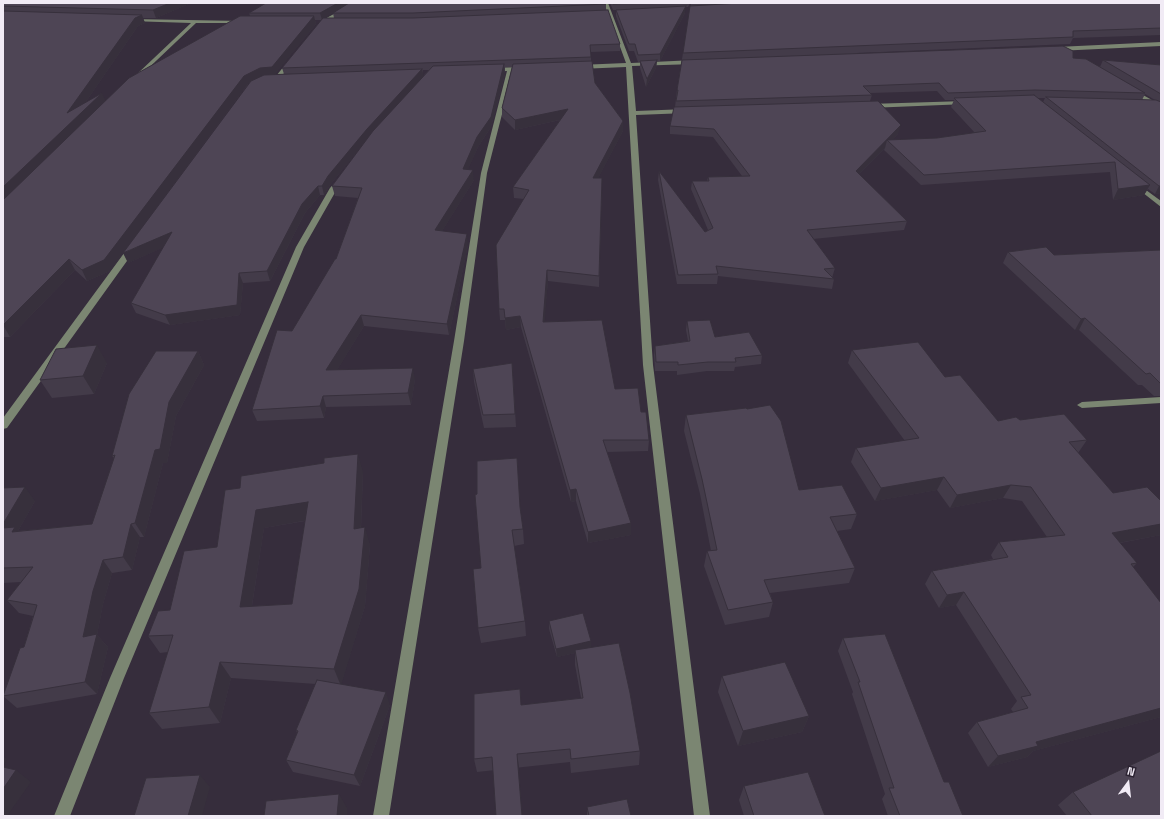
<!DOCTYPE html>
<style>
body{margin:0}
#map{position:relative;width:1164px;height:819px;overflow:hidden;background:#362d3c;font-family:"Space Grotesk",sans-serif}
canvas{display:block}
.frame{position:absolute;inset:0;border:4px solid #f1ebf5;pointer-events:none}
.north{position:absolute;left:1108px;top:763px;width:40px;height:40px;-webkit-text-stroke:3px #2c2332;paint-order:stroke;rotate:15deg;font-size:11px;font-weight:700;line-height:16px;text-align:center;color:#f1ebf5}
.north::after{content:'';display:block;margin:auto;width:14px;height:18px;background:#f1ebf5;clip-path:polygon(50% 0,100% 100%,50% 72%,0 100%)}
</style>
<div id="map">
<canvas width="1164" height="819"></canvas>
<div class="frame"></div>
<div class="north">N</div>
</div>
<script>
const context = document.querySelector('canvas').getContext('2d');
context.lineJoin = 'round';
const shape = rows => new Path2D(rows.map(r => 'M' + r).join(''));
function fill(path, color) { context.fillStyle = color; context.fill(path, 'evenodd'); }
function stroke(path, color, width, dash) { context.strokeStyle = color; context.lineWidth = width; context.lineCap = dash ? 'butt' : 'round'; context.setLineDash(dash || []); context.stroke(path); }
fill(shape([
 [354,3,359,3,325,23,321,27,317,26,321,21,354,3],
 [604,3,608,3,631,63,695,60,698,62,695,64,632,66,636,111,687,109,690,111,687,113,636,115,653,365,710,816,694,816,643,365,626,67,579,69,576,67,579,65,626,63,604,3],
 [131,19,243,21,245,22,243,23,196,23,137,79,134,77,135,76,191,23,129,21,131,19],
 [1161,42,1161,46,1057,51,1054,49,1057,47,1161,42],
 [290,59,295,60,280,78,276,78,276,76,290,59],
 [523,67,526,69,525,70,513,71,487,173,464,341,389,816,373,816,454,341,481,173,507,71,491,72,488,70,491,68,523,67],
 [1130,90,1134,90,1161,105,1161,110,1130,92,1130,90],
 [965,101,968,103,967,104,869,108,866,106,869,104,965,101],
 [341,177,344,179,337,189,304,247,124,678,70,816,54,816,110,678,296,247,330,188,339,178,341,177],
 [1135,182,1161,201,1161,207,1133,185,1133,183,1135,182],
 [130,245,133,245,137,247,7,428,3,429,3,418,130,245],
 [1161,397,1161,403,1082,408,1077,405,1082,402,1161,397]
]), '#7b8672');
fill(shape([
 [3,3,191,3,156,18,143,18,145,23,138,26,85,103,106,101,250,16,249,13,606,4,606,10,620,44,620,51,591,52,591,61,595,83,623,121,623,131,598,178,602,178,599,287,548,281,544,322,615,389,641,412,649,440,648,451,607,452,631,535,588,543,576,501,571,502,521,327,506,330,505,320,500,320,499,309,524,199,514,198,513,187,560,120,515,130,502,117,502,108,512,67,505,67,505,74,491,127,478,147,468,169,474,180,442,231,468,245,449,335,364,326,337,370,415,379,411,405,326,407,324,418,257,421,252,410,292,331,336,259,358,198,335,196,332,186,367,139,330,185,324,195,320,195,305,213,270,281,243,283,240,315,170,325,136,313,131,303,164,247,128,263,248,84,247,85,110,271,87,281,75,270,10,337,3,337],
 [333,13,334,18,325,18],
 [315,20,322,20,282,68,284,74,275,74,316,24],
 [423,70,429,70,423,76],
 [610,3,690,3,688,7,685,7,685,13,660,61,657,61,656,68,646,87,640,68,640,62,638,62,634,51,629,51,616,16,616,10,613,10],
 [691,3,1161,3,1161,35,1073,38,1070,44,857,53,1073,58,1100,67,1103,60,1161,65,1161,193,1155,194,1148,189,1144,195,1113,200,1110,172,921,185,884,150,885,148,859,174,907,221,904,230,813,239,835,268,832,278,834,279,832,289,718,276,717,284,677,284,658,180,659,171,705,232,708,230,691,189,692,181,707,181,708,177,742,176,713,137,670,134,670,126,675,107,677,90],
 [937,91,945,100,954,100,951,107,975,133,937,138,892,140,898,134,870,101,872,95,870,93],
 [1145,94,1155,100,1142,100],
 [1037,98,1045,98,1043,102],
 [1161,250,1161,396,1154,396,1142,385,1138,385,1079,330,1075,330,1003,263,1008,252,1054,255],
 [687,321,715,337,762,355,761,364,735,367,734,371,707,371,677,375,677,371,655,371,654,355,655,346,688,341,686,330],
 [852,350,945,377,998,421,1020,420,1087,440,1078,453,1113,493,1161,535,1120,543,1137,563,1133,567,1161,603,1161,717,1033,751,1027,757,988,767,968,733,977,722,1013,712,1011,709,1017,701,956,605,939,608,925,584,932,571,993,559,991,555,999,542,1047,537,1022,501,1003,498,950,508,937,490,875,501,851,462,856,448,905,441,848,363],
 [198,351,204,365,176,416,167,463,163,463,144,537,140,537,132,570,112,573,103,604,97,635,108,647,97,694,17,708,3,696,24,647,33,616,19,613,7,600,21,582,3,583,3,488,35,501,18,531,92,524,114,458,112,456],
 [107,363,94,394,52,398,40,380],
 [473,369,513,376,516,427,484,428,474,382],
 [686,415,799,490,857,514,851,529,837,531,855,568,849,583,770,593,773,602,769,617,725,625,704,566,707,551,711,551,700,494,684,431],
 [517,458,520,512,523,529,524,544,514,546,525,621,526,636,481,643,478,628,481,568,477,494],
 [363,472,361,528,370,545,365,606,341,684,390,705,360,786,293,772,286,760,297,733,296,730,316,684,231,678,220,723,162,729,149,713,168,652,160,653,148,636,170,610,217,547],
 [305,521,292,604,252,606,264,528],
 [549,621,591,647,640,751,639,765,571,773,570,762,477,772,474,759,522,705,581,698,575,665,575,653,557,657,549,629],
 [843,638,944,782,963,816,888,816,882,799,885,794,852,694,853,692,838,651],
 [722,676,809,716,802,732,738,746,718,692],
 [744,786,825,816,744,816,739,800],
 [1073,792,1161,816,1067,816,1058,805],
 [587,807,589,816,587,816]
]), '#433b49');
fill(shape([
 [170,3,191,3,156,18,153,10],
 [338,3,351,3,322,20,320,13],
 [686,6,685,13,660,61,660,54],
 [142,15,145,23,138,26,72,122,67,113,135,18],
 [314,16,316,24,274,76,262,77,247,85,110,271,87,281,82,270,244,76],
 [657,60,656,68,646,87,647,79],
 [504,64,505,74,491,127,478,147,464,179,463,169],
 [422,69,424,77,369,137,330,185,324,195,322,186,328,176,367,129],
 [102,93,106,102,3,203,3,187],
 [568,109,568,118,515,130,515,120],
 [623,121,623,131,593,188,593,178],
 [901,125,898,134,890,143,887,140,885,148,854,179,856,171],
 [473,170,474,180,436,241,435,230],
 [1150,185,1144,195,1113,200,1118,189],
 [318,186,320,195,305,213,270,281,267,271,302,204],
 [1159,186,1161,186,1161,193,1155,194],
 [172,232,176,242,128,263,123,253],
 [467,234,468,245,449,335,447,324],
 [69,259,75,270,10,337,3,325],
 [547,270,548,281,544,333,543,322],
 [239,273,243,283,240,315,170,325,165,315],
 [361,315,364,326,330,382,326,370],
 [520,316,521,327,506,330,505,318],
 [1085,318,1079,330,1075,330,1081,319],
 [97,345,107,363,94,394,83,376],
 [198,351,204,365,176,416,167,463,163,463,144,537,135,523,155,450,169,402],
 [413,368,415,379,411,405,408,393],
 [323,396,326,407,324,418,320,406],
 [358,454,363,472,360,546,354,529],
 [944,477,937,490,875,501,881,488],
 [1011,485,1003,498,950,508,957,495],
 [25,487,35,501,18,531,26,541,3,531,3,524],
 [576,489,576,501,571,502,570,490],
 [308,502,314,519,264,528,249,624,240,607,256,510],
 [631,523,631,535,588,543,588,532],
 [131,524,140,537,132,570,123,557],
 [1161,524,1161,535,1102,546,1112,533],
 [365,527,370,545,365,606,341,686,334,669],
 [103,560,112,573,103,604,97,635,108,647,97,694,85,682,83,637,93,591],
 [964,592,956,605,939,608,947,595],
 [591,641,591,649,575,650,575,653,557,657,556,649],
 [220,662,231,678,220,723,209,707],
 [386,692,390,705,360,786,354,775],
 [1161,708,1161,717,1033,751,1027,757,988,767,998,756,1036,742],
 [809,716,802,732,738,746,743,731],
 [517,754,519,768,522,816],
 [3,756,7,759,3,766],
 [16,770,31,782,7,816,3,816,3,789],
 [200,775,210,787,202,816,188,816],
 [339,794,347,808,347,816,337,816]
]), '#37303c');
const building = shape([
 [3,3,170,3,153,10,3,6,3,3],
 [266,3,338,3,320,13,249,13,266,3],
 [349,3,605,3,606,4,413,13,333,13,349,3],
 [613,3,630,3,613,4,613,3],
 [740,3,1161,3,1161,28,1073,31,1073,37,683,53,690,6,740,3],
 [686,6,660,54,638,55,635,44,629,44,616,10,686,6],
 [608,10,620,44,590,45,591,57,282,68,323,18,413,18,608,10],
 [3,11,142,15,135,18,67,113,102,93,3,187,3,11],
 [240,16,314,16,272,67,260,68,244,76,104,260,82,270,69,259,3,325,3,200,129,78,240,16],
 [1063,46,1073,51,1073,58,1086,59,1145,93,1035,90,948,93,939,83,863,86,872,95,676,101,678,90,677,90,682,60,1063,46],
 [657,60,647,79,640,61,657,60],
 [1103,60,1161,65,1161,94,1103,60],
 [592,61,595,83,623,121,593,178,602,178,599,276,547,270,543,322,602,320,615,389,638,388,641,412,646,412,649,440,603,440,631,523,588,532,576,489,570,490,520,316,505,318,504,309,499,309,496,245,529,190,513,187,568,109,515,120,502,108,513,64,592,61],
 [504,64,491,117,477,137,463,169,473,170,435,230,467,234,447,324,361,315,326,370,413,368,408,393,323,396,320,406,252,410,277,330,292,331,335,259,336,259,362,188,332,186,373,131,433,66,504,64],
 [422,69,367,129,328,176,322,186,318,186,302,204,267,271,239,273,237,305,165,315,131,303,172,232,123,253,251,81,264,75,422,69],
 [1034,95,1150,185,1118,189,1115,162,924,175,887,140,937,138,986,131,954,98,1034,95],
 [1046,97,1156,100,1161,102,1161,186,1159,186,1046,97],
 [878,101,901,125,856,171,907,221,807,230,835,268,824,269,834,279,716,266,718,274,678,275,659,171,705,232,713,228,692,181,709,181,708,177,750,176,714,129,670,126,674,107,878,101],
 [1046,247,1054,255,1161,250,1161,384,1150,373,1146,374,1085,318,1081,319,1008,252,1046,247],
 [710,320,715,337,749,332,762,355,735,358,736,362,708,362,678,365,678,362,656,362,655,346,690,341,687,321,710,320],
 [918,342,945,377,960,375,998,421,1016,417,1020,420,1064,414,1087,440,1069,442,1113,493,1147,487,1161,501,1161,524,1112,533,1137,563,1131,564,1161,603,1161,708,1036,742,1038,746,998,756,977,722,1028,708,1021,697,1031,695,964,592,947,595,932,571,1008,557,999,542,1065,535,1031,487,1011,485,957,495,944,477,881,488,856,448,919,438,852,350,918,342],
 [97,345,83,376,40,380,56,349,97,345],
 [156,351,198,351,169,402,160,449,155,450,135,523,131,524,123,557,103,560,93,591,83,637,97,634,85,682,3,696,20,648,24,647,37,605,7,600,33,567,3,568,3,528,15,527,12,532,92,524,115,455,112,456,129,394,156,351],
 [512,363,515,414,483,415,473,369,512,363],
 [770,405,781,421,799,490,842,485,857,514,830,517,855,568,764,580,773,602,728,610,707,551,717,550,702,479,686,415,746,408,747,409,770,405],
 [358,454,354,529,365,527,359,589,334,669,220,662,209,707,149,713,173,635,148,636,158,611,170,610,184,551,217,547,225,490,240,488,241,476,324,463,324,458,358,454],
 [308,502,292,604,240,607,256,510,308,502],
 [517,458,520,507,523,529,512,530,525,621,478,628,473,569,481,568,475,495,477,494,477,461,517,458],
 [25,487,3,524,3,488,25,487],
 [583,613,591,641,556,649,549,621,583,613],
 [885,634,944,782,949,782,963,816,900,816,889,788,894,788,858,682,860,682,843,638,885,634],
 [619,643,630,693,640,751,571,759,570,749,517,754,522,816,496,816,492,757,474,759,474,694,520,689,521,705,583,698,575,650,619,643],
 [785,662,809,716,743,731,722,676,785,662],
 [317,680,386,692,354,775,286,760,298,731,296,730,317,680],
 [1161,751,1161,816,1092,816,1073,792,1161,751],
 [3,767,16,770,3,789,3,767],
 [808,772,825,816,754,816,744,786,808,772],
 [200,775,188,816,134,816,146,778,200,775],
 [339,794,337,816,264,816,266,801,339,794],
 [627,799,631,816,589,816,587,807,627,799]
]);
fill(building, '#4e4555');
stroke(building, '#37303c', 1);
</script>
